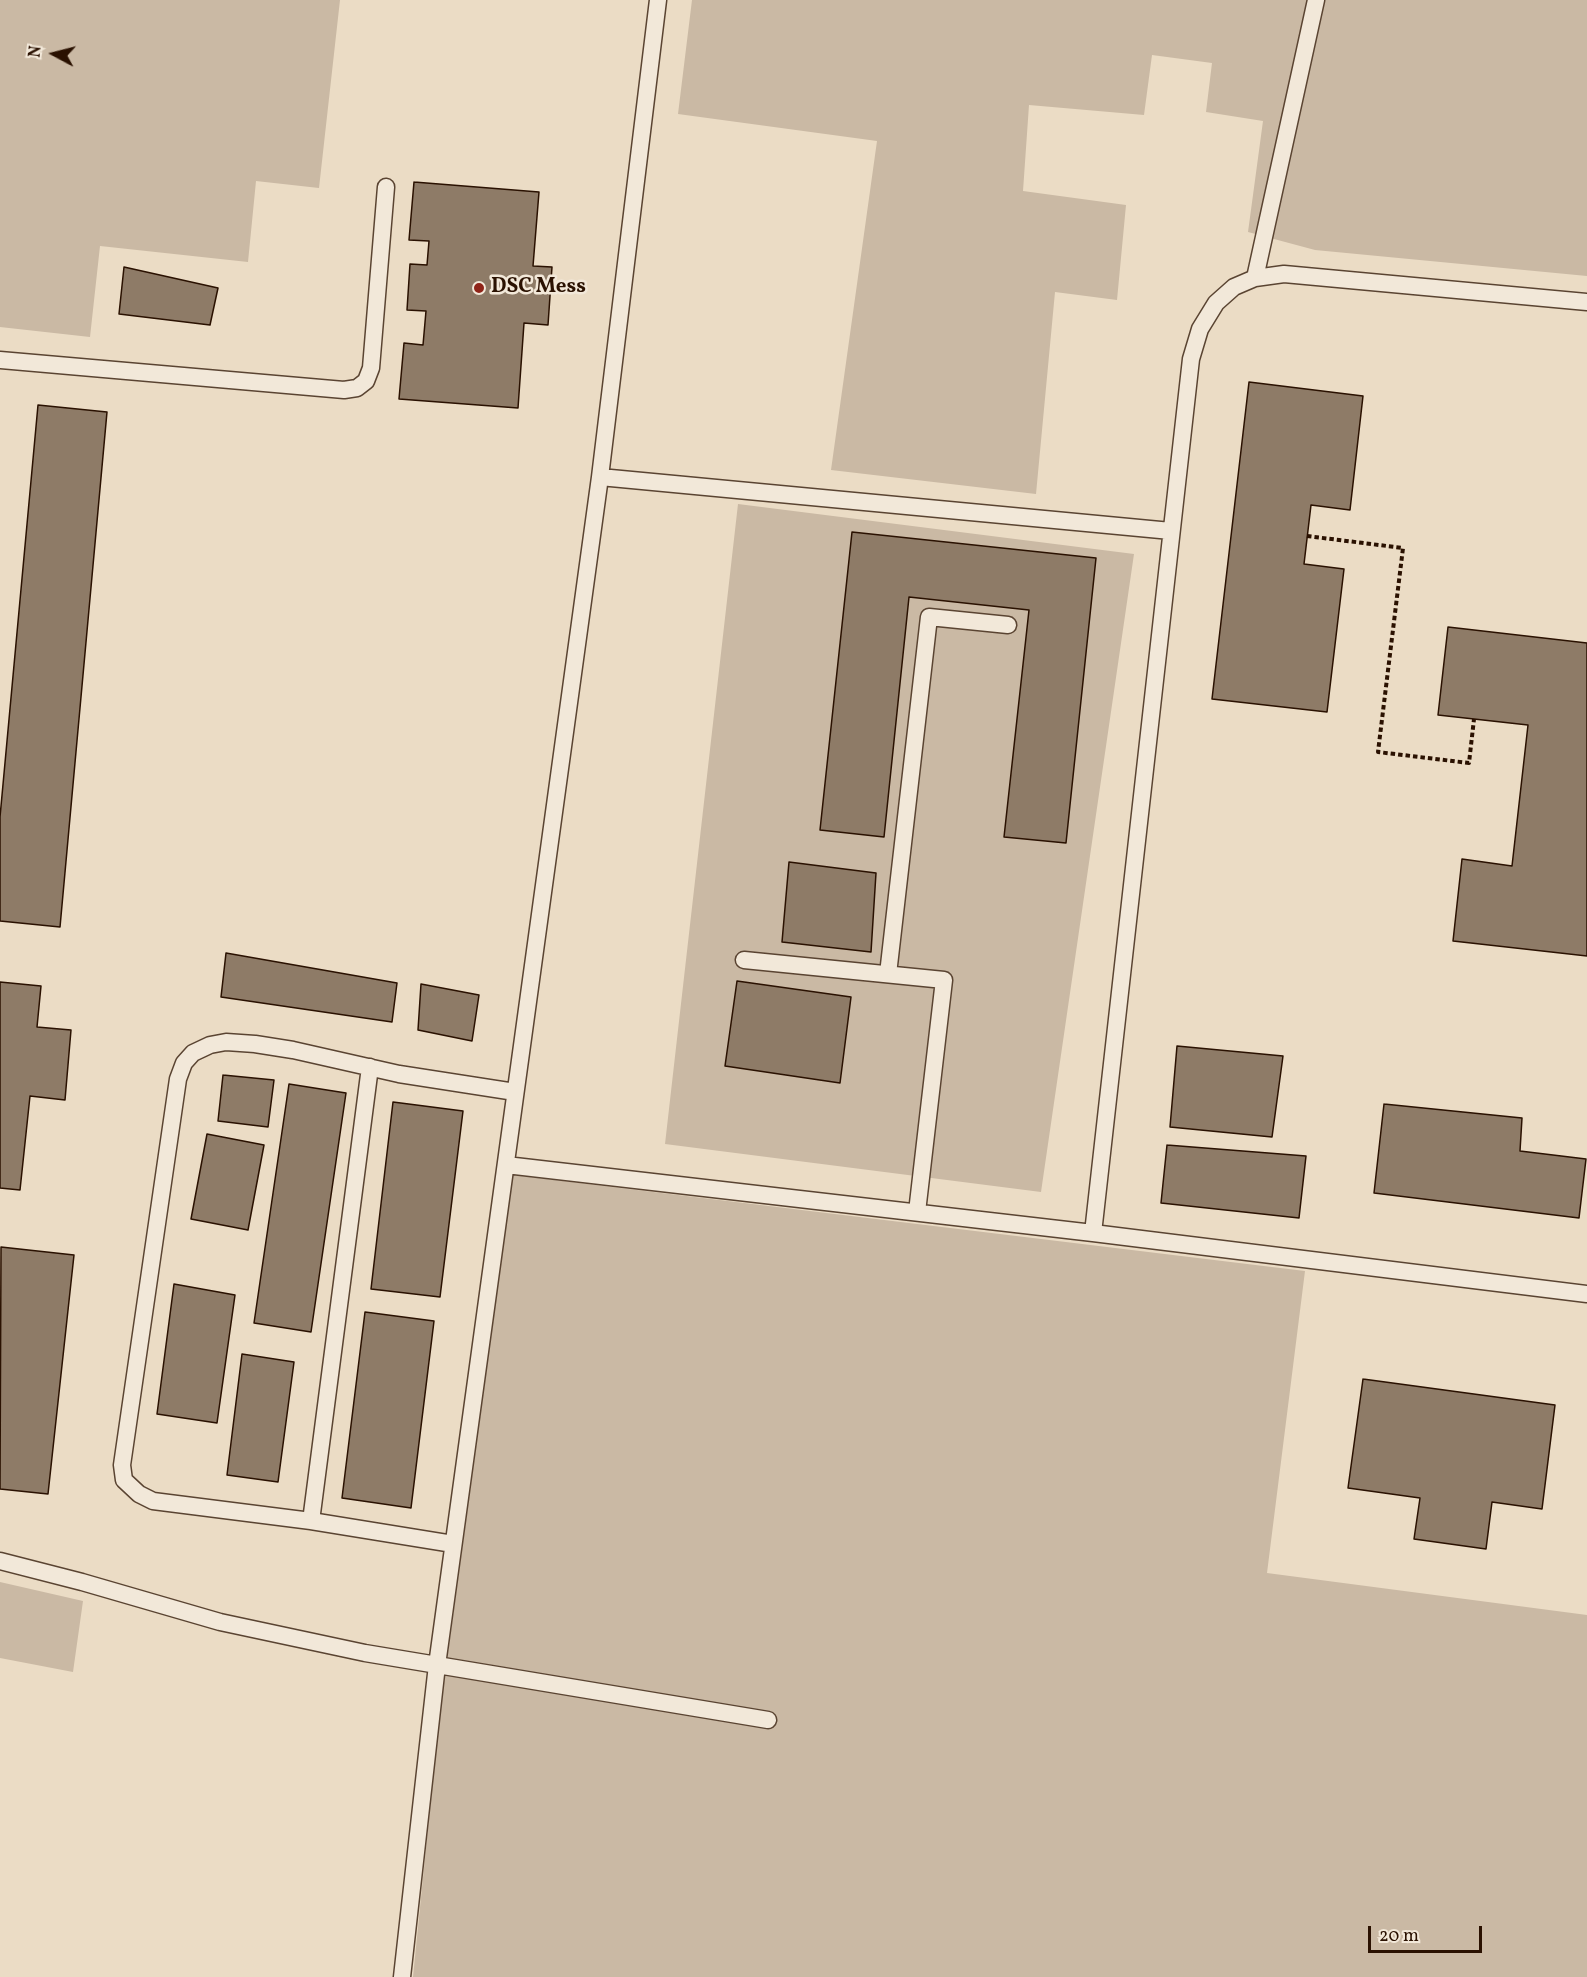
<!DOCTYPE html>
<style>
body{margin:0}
#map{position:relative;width:1587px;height:1977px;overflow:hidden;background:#ebdcc5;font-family:Vollkorn,serif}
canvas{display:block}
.north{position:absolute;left:24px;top:24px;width:60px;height:60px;-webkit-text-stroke:4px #f2e8d9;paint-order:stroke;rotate:277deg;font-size:16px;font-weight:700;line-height:24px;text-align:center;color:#2a1101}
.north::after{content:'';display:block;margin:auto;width:21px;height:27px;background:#2a1101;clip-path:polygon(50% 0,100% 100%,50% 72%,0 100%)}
.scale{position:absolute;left:1368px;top:1926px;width:114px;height:27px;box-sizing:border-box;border:3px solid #2a1101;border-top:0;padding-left:8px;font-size:18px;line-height:21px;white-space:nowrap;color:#2a1101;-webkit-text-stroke:4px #f2e8d9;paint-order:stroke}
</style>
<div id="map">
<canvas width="1587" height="1977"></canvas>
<div class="north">N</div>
<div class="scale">20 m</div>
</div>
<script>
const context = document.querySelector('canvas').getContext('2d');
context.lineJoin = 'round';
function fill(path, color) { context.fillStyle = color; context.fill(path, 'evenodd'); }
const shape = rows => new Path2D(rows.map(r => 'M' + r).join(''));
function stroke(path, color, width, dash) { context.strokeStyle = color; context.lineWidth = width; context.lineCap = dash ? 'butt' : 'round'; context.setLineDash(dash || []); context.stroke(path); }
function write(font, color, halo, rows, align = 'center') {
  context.font = font + ' Vollkorn,serif'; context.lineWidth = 5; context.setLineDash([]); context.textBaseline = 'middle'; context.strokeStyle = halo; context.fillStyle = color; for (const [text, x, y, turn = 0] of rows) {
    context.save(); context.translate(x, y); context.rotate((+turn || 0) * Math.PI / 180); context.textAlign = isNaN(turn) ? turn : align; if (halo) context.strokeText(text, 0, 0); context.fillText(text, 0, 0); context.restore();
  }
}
fill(shape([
 [0,0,340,0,319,188,256,181,248,262,100,246,90,337,0,327],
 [692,0,1587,0,1587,276,1315,250,1248,232,1263,121,1206,112,1212,63,1152,55,1144,115,1029,105,1023,191,1126,205,1117,300,1055,292,1036,494,831,470,877,141,678,114],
 [738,504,1134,554,1041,1192,665,1144],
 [513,1175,1305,1271,1267,1573,1587,1615,1587,1977,413,1977,439,1719],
 [0,1582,83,1601,73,1672,0,1658]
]), '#cab9a4');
const building = shape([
 [414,182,539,192,533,266,552,267,548,325,524,323,518,408,399,399,404,343,423,345,426,311,407,310,410,264,427,265,429,241,409,240,414,182],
 [124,267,218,288,210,325,119,314,124,267],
 [1249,382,1363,396,1350,510,1311,505,1304,564,1344,569,1327,712,1212,699,1249,382],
 [38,405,107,412,60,927,0,921,0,817,38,405],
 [852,532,1096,558,1066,843,1004,837,1029,610,909,597,884,837,820,830,852,532],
 [1448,627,1587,643,1587,956,1453,941,1462,859,1512,866,1528,725,1438,715,1448,627],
 [789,862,876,873,871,952,782,942,789,862],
 [226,953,397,983,392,1022,221,997,226,953],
 [737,981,851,997,840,1083,725,1066,737,981],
 [0,982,41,986,37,1027,71,1030,65,1100,30,1096,20,1190,0,1188,0,982],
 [421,984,479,995,472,1041,418,1030,421,984],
 [1177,1046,1283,1056,1272,1137,1170,1127,1177,1046],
 [223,1075,274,1080,268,1127,218,1121,223,1075],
 [289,1084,346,1093,311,1332,254,1323,289,1084],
 [393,1102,463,1111,440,1297,371,1289,393,1102],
 [1384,1104,1522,1118,1520,1151,1586,1159,1579,1218,1374,1193,1384,1104],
 [207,1134,264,1145,248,1230,191,1219,207,1134],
 [1167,1145,1306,1156,1299,1218,1161,1203,1167,1145],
 [1,1247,74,1255,48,1494,0,1489,1,1247],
 [174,1284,235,1295,217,1423,157,1414,174,1284],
 [365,1312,434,1321,411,1508,342,1498,365,1312],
 [242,1354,294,1362,278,1482,227,1475,242,1354],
 [1363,1379,1555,1405,1542,1509,1492,1502,1486,1549,1414,1539,1420,1498,1348,1488,1363,1379]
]);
fill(building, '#8e7b67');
stroke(building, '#2a1101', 1.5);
const lane = shape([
 [1255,278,1316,0],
 [0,360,344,390,357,388,366,381,371,368,386,187],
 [600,477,1171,531],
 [744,960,944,980,917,1212],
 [888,974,929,617,1008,625],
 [506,1165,1093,1233,1587,1294],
 [1093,1233,1191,359,1200,329,1216,303,1234,287,1255,278,1284,274,1587,302],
 [311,1521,370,1067],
 [453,1544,311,1521,153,1501,139,1494,124,1480,122,1465,178,1079,184,1063,193,1053,210,1045,226,1042,255,1044,293,1050,399,1074,515,1092],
 [0,1561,82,1582,220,1622,365,1653,768,1720],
 [402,1977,437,1665,600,477,658,0]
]);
stroke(lane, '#5a4432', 19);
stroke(shape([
 [1307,536,1403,548,1378,752,1469,763,1474,719]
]), '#2a1101', 4, [4.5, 3]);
stroke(lane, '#f2e8d9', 16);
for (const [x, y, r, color] of [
 [479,288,6,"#8f2418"]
]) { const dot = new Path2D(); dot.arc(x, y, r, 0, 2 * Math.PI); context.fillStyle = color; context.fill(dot); stroke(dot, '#f2e8d9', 2); }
write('bold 21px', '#2a1101', '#f2e8d9', [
 ["DSC Mess",491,288]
], 'left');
</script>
